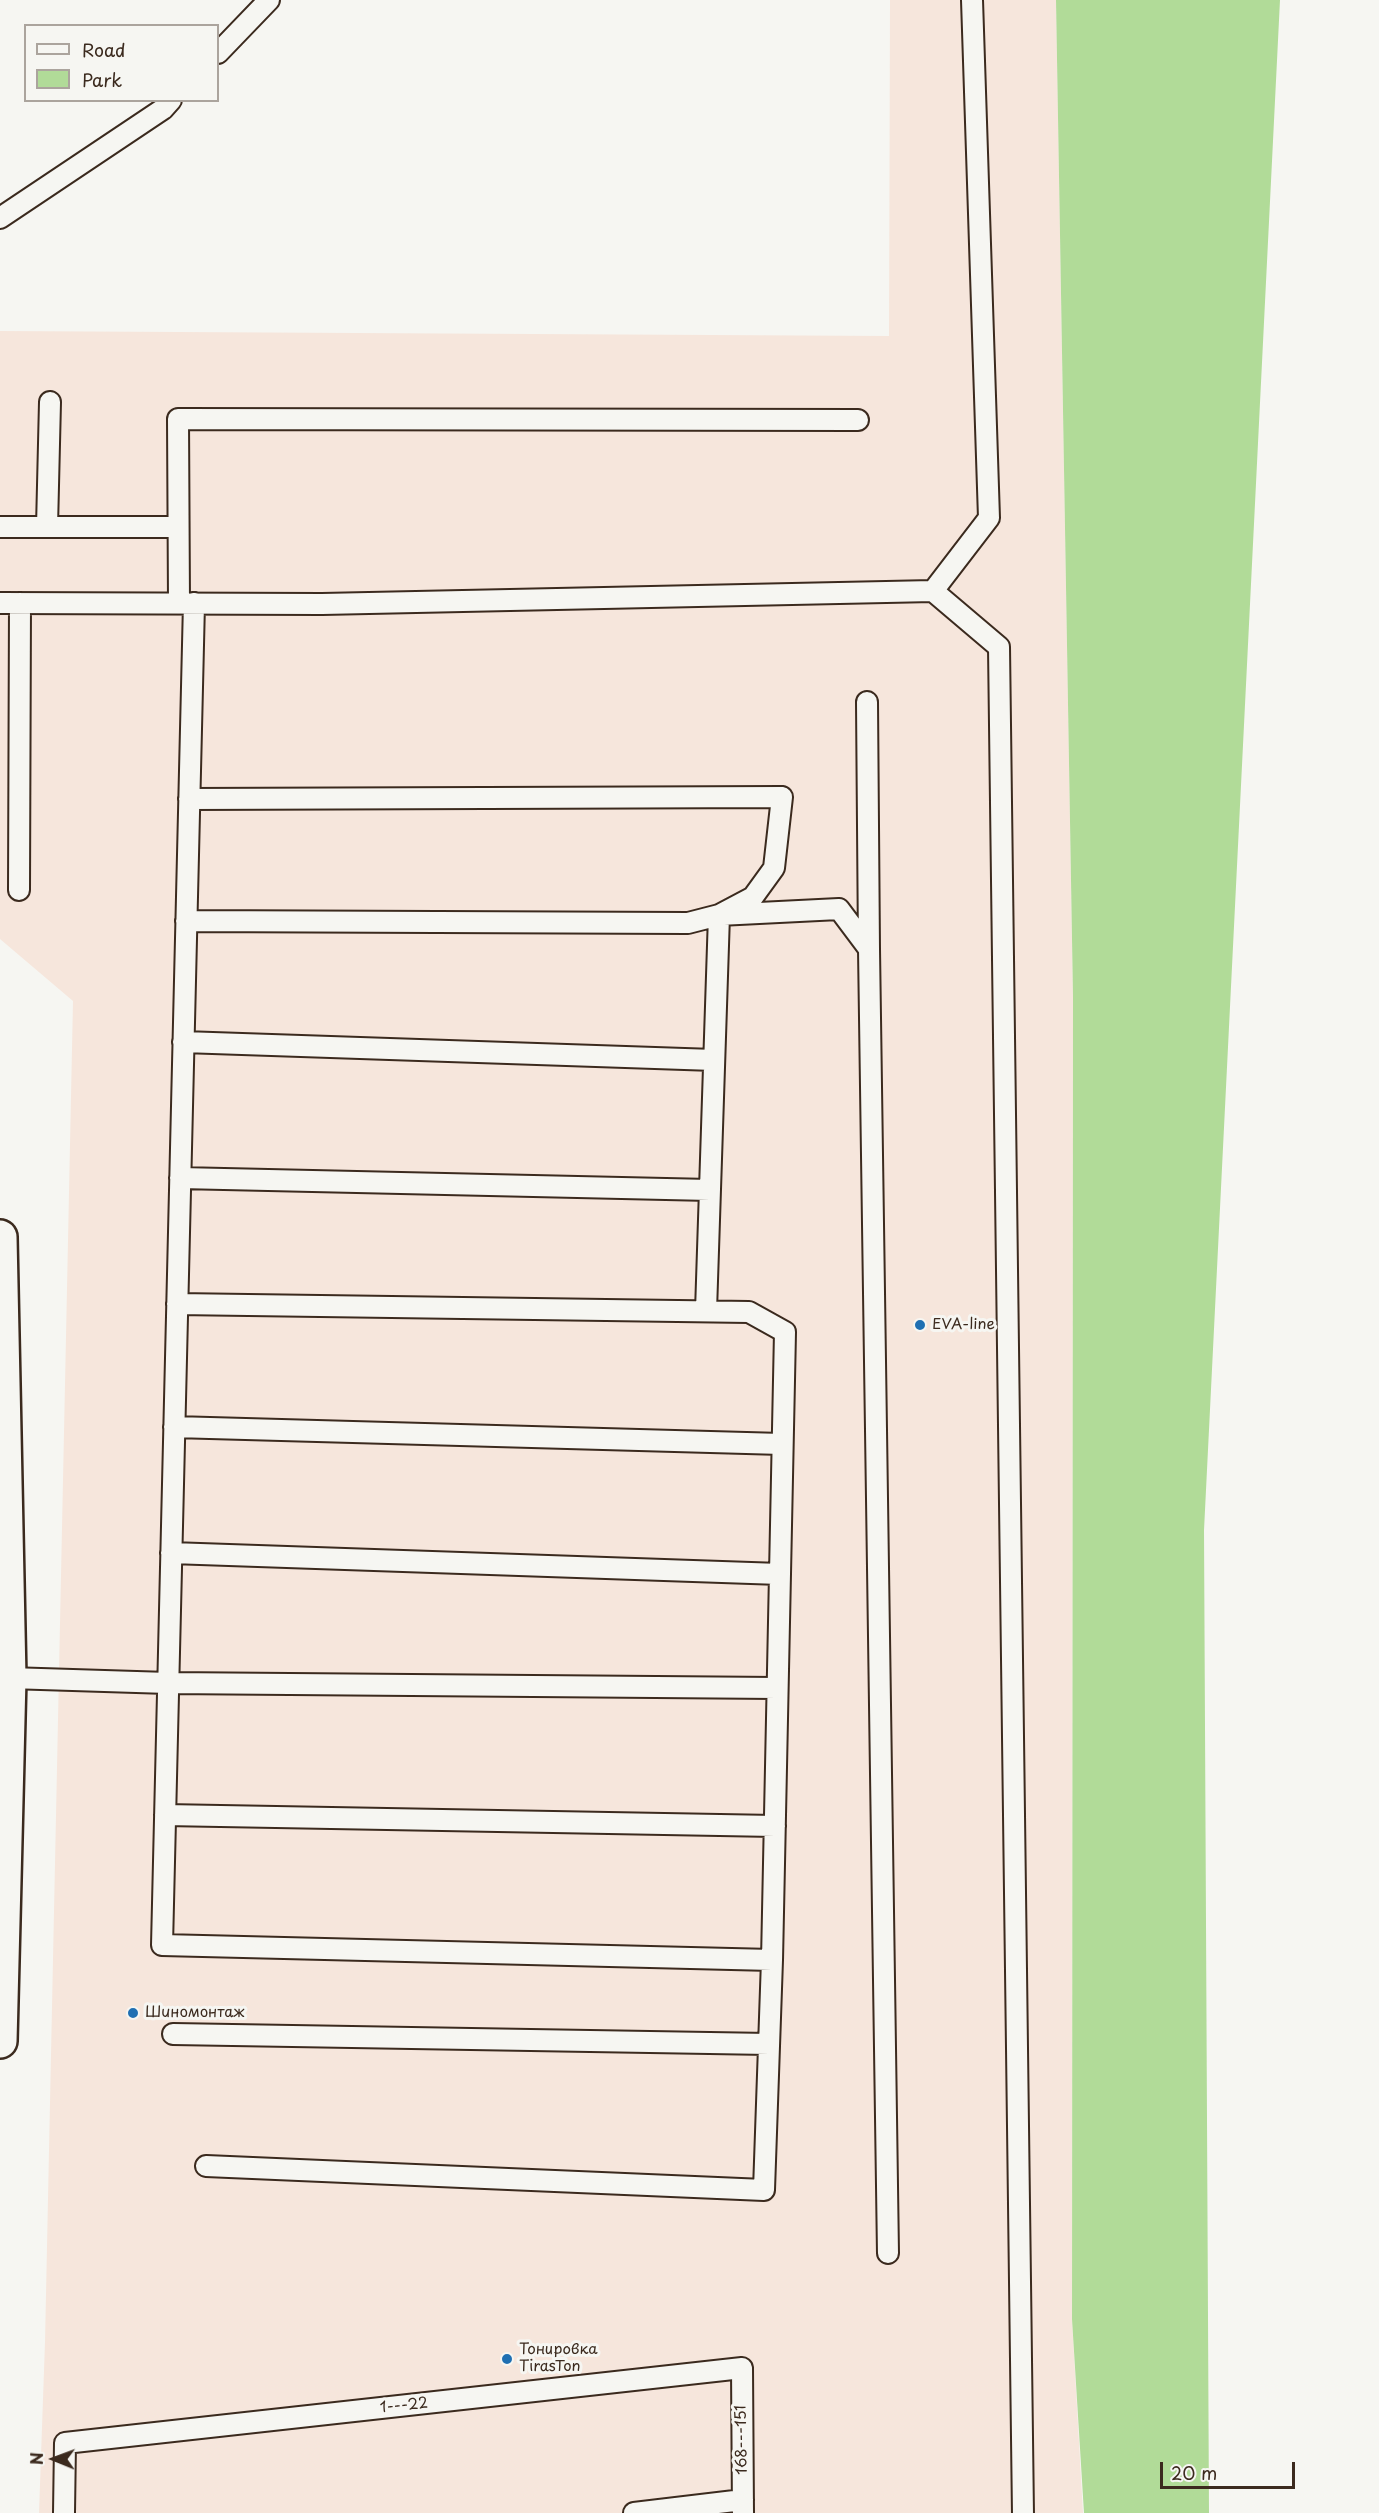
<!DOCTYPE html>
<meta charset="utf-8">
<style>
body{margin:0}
#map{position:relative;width:1379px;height:2513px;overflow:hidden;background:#f6f6f2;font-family:"Playpen Sans",sans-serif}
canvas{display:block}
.legend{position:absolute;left:24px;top:24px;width:195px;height:78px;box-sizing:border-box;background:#f6f6f2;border:2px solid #aba49d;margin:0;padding:8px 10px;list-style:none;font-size:18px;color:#3b2a1e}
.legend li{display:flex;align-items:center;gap:12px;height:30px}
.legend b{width:30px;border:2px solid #aba49d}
.north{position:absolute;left:24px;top:2429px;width:60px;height:60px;-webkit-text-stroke:4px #f6f6f2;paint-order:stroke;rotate:271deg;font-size:16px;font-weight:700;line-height:24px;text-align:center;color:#3b2a1e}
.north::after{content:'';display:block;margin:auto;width:21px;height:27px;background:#3b2a1e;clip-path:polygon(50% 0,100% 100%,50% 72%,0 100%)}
.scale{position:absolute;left:1160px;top:2462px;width:135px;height:27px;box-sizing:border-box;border:3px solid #3b2a1e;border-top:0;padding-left:8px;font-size:18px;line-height:21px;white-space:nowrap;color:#3b2a1e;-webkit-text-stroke:4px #f6f6f2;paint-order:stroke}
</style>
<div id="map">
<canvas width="1379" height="2513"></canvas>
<ul class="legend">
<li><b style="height:8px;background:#f6f6f2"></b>Road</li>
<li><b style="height:16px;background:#b1db98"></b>Park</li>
</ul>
<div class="north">N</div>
<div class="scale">20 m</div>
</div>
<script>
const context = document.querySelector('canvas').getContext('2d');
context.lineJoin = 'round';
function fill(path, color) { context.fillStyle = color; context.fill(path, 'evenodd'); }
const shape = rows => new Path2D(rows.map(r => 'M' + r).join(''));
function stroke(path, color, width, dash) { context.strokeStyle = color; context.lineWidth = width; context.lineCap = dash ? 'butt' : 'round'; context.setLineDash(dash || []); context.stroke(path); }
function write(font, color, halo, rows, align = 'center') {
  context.font = font + ' "Playpen Sans",sans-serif'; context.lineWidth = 6; context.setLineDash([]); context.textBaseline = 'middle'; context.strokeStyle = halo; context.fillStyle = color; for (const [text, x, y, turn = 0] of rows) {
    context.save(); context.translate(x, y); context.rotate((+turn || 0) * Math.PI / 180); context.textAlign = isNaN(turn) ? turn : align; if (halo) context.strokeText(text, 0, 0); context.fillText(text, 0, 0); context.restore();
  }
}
fill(shape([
 [890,0,1056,0,1073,997,1072,2319,1083,2513,39,2513,45,2342,73,1001,0,939,0,331,889,336]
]), '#f6e6dc');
fill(shape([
 [1056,0,1280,0,1204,1530,1209,2513,1084,2513,1072,2319,1073,997]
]), '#b1db98');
const service = shape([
 [218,53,269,0],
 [0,218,163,109,171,100],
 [0,527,178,527],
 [47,527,50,402],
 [933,591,989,518,972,0],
 [0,603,322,604,933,591,999,647,1023,2513],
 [179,603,178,419,858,420],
 [194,603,162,1945,772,1960],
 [867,702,869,949],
 [19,890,20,603],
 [186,921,688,923,719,915,753,897,774,868,782,797,189,799],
 [183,1042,714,1060],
 [180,1178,710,1190],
 [177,1304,749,1312,785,1332,772,1960,764,2190,206,2166],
 [706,1311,719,915,839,909,869,949,888,2253],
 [174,1427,782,1444],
 [171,1553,780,1574],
 [9,1678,168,1683,777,1688],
 [165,1815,775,1826],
 [173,2034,769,2044],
 [64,2513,65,2443,742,2368,743,2513],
 [634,2513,743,2500]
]);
const tertiary = shape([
 [0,1237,9,1678,0,2041]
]);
stroke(service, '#3b2a1e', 24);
stroke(tertiary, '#3b2a1e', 38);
stroke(service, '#f6f6f2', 20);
stroke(tertiary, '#f6f6f2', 33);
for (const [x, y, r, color] of [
 [920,1325,6,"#1f6fb2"],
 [133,2013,6,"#1f6fb2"],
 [507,2359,6,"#1f6fb2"]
]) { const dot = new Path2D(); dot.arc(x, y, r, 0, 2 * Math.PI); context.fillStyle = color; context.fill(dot); stroke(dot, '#f6f6f2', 2); }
write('15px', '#3b2a1e', '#f6f6f2', [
 ["EVA-line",932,1325],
 ["Шиномонтаж",145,2013],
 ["Тонировка",519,2350],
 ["TirasTon",519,2367]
], 'left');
write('15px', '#3b2a1e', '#f6f6f2', [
 ["1---22",404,2406,-6],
 ["168---151",742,2440,-91]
]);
</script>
